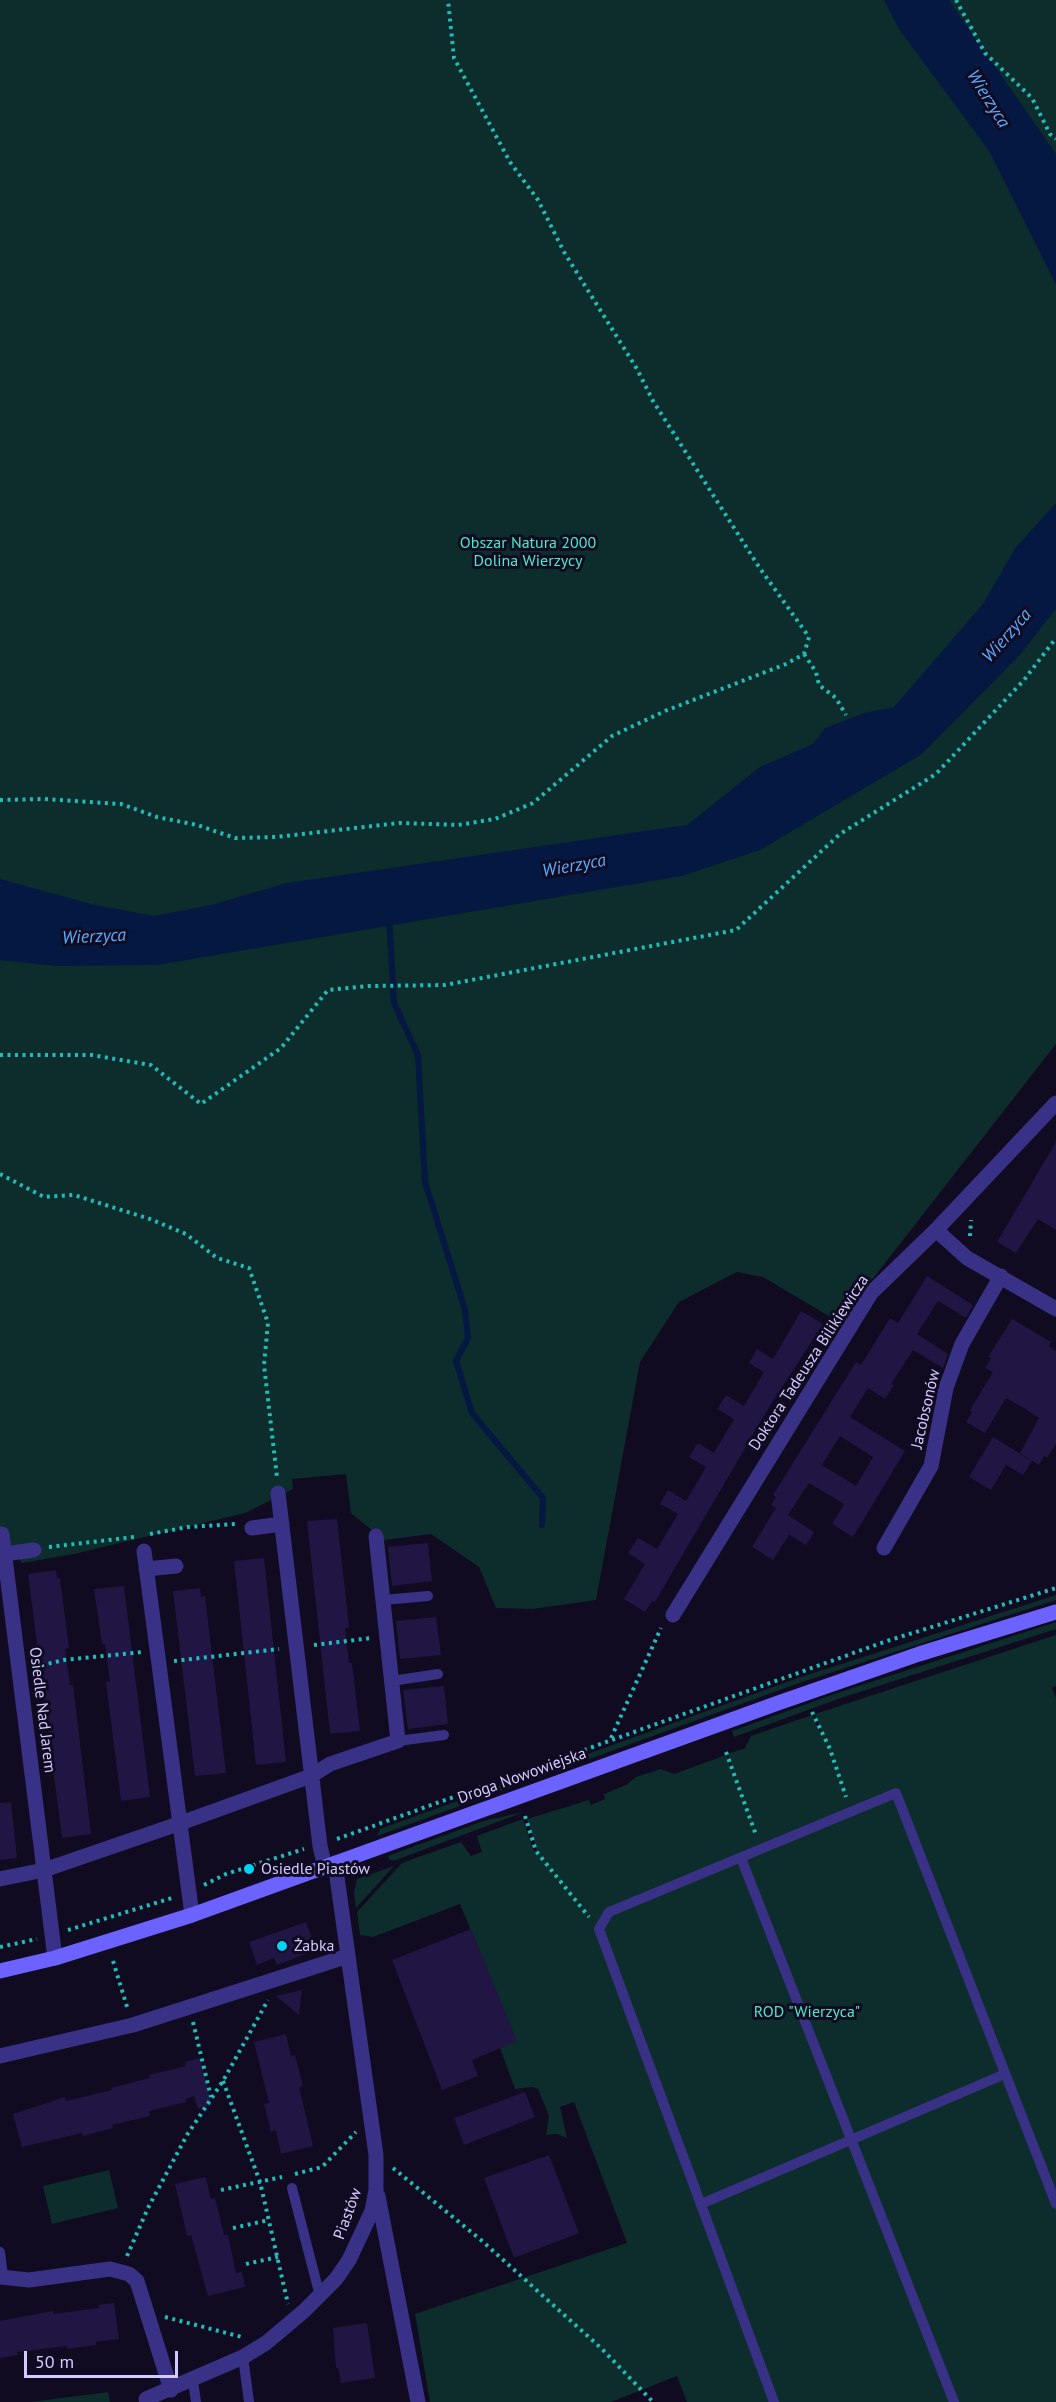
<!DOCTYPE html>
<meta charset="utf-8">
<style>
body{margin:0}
#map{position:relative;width:1056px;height:2402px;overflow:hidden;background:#100b21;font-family:"PT Sans",sans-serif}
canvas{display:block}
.scale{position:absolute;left:24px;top:2351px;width:154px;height:27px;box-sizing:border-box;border:3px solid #d3cbff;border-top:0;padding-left:8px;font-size:18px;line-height:21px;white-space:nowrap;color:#d3cbff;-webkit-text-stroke:4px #100b21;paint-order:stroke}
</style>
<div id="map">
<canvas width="1056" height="2402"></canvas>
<div class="scale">50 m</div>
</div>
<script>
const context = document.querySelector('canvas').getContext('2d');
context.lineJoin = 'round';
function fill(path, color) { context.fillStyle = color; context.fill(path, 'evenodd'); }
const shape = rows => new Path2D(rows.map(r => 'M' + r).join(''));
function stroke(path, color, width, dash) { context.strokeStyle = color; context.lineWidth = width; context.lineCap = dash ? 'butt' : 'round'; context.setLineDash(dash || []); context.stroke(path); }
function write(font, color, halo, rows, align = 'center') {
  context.font = font + ' "PT Sans",sans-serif'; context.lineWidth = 6; context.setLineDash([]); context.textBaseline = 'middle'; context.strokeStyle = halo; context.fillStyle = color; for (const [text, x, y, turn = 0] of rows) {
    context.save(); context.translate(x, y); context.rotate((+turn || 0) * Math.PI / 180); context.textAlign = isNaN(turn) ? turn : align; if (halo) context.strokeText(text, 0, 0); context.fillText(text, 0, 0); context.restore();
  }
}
fill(shape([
 [0,0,1056,0,1056,1044,839,1322,763,1277,737,1272,679,1302,640,1362,596,1600,532,1609,496,1608,479,1567,431,1534,384,1540,351,1513,346,1474,292,1479,293,1489,245,1513,74,1554,22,1563,0,1533],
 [1056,1595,1056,1600,799,1683,377,1836,380,1829,798,1678],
 [1056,1622,1056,1629,838,1699,734,1737,732,1731,837,1693],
 [1056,1635,1056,1686,1052,1688,1056,1698,1056,2402,687,2402,677,2376,611,2402,430,2402,415,2314,627,2243,574,2102,560,2107,567,2138,557,2134,546,2135,549,2116,538,2089,532,2087,515,2089,500,2048,485,1964,460,1904,373,1937,360,1935,357,1912,402,1863,461,1842,471,1856,482,1852,477,1836,523,1819,534,1851,537,1851,527,1819,589,1800,591,1805,605,1799,604,1794,626,1785,636,1777,661,1769,674,1774,726,1755,733,1773,728,1754,745,1748,751,1736,812,1715,823,1738,815,1714],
 [524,1812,396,1860,390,1860,388,1856,483,1821],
 [394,1866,356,1908,354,1893,357,1879],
 [109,2170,118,2208,52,2224,43,2186],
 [108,2392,110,2402,31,2402]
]), '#0d2c2c');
fill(shape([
 [884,0,949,0,1056,154,1056,285,989,151,899,29],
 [1056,503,1056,609,1019,656,922,754,760,850,682,876,157,965,58,966,0,960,0,879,91,904,154,916,211,905,287,883,687,825,760,767,813,744,825,728,864,713,894,707,983,604,1016,547]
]), '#041841');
stroke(shape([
 [389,917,394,1003,418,1055,425,1182,465,1310,468,1338,456,1361,472,1413,543,1498,542,1525]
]), '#041841', 6);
fill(shape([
 [1056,1142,1056,1230,1038,1219,1016,1253,997,1242],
 [927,1276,973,1305,966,1318,938,1301,917,1334,948,1354,943,1368,913,1350,891,1384,894,1385,885,1399,868,1388,850,1417,905,1451,853,1537,832,1524,844,1504,809,1483,788,1515,814,1532,806,1545,789,1535,773,1560,752,1547,776,1508,771,1505,776,1497,773,1495,856,1362,861,1365,890,1318,898,1323],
 [840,1436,873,1457,856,1486,822,1465],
 [801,1311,823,1324,768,1409,655,1602,652,1601,645,1612,624,1599,645,1564,628,1553,638,1538,657,1549,678,1514,660,1504,668,1490,686,1501,706,1467,689,1457,698,1443,714,1453,734,1419,717,1409,726,1395,744,1406,764,1372,749,1363,757,1349,773,1359],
 [1012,1319,1051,1342,1049,1346,1056,1351,1056,1444,1047,1458,1044,1456,1039,1465,1020,1453,1039,1418,1024,1408,1006,1398,985,1433,966,1422,972,1412,970,1410,993,1372,985,1368,991,1358,988,1357],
 [993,1437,1032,1461,1023,1475,1006,1465,991,1490,969,1477],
 [337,1519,347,1608,349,1628,345,1628,349,1663,352,1663,360,1731,330,1734,307,1521],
 [428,1543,432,1581,392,1586,388,1547],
 [264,1558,286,1762,256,1765,234,1561],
 [56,1570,57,1578,60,1578,69,1648,65,1649,70,1685,73,1685,91,1834,62,1838,28,1574],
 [124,1586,150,1797,121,1801,106,1682,110,1682,105,1644,102,1644,94,1589],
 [200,1588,201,1597,205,1596,226,1773,195,1776,173,1591],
 [436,1617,441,1655,400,1659,396,1621],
 [444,1686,448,1724,408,1729,403,1690],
 [11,1802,17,1858,0,1860,0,1803],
 [306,1922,316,1950,277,1965,274,1958,257,1965,249,1942],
 [471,1929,517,2041,472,2060,478,2076,442,2090,392,1960],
 [302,1990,299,2015,276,1996],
 [286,2034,291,2056,295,2055,303,2086,299,2087,313,2146,281,2154,276,2130,271,2132,264,2104,269,2103,254,2042],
 [200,2058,212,2105,198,2109,194,2096,186,2099,186,2102,149,2111,150,2116,112,2125,113,2128,83,2136,82,2133,22,2147,13,2114,65,2097,66,2101,112,2090,111,2088,150,2078,149,2075,186,2066,185,2062],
 [525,2092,535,2117,464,2145,454,2118],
 [549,2155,579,2233,514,2258,484,2178],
 [206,2177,211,2199,215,2198,224,2235,228,2235,236,2273,242,2272,245,2287,208,2296,191,2235,187,2236,175,2184],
 [114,2303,119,2339,96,2342,96,2345,67,2349,67,2346,17,2352,18,2355,0,2358,0,2321,53,2311,53,2314,99,2308,98,2305],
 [367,2323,375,2378,341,2383,338,2368,336,2368,333,2328]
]), '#211544');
stroke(shape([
 [956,0,985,53,1032,98,1050,134,1056,139],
 [804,654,816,672,819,685,836,698,846,715],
 [0,800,44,799,121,804,157,817,197,825,235,838,276,837,399,823,458,825,495,819,533,803,612,736,665,711,786,664,804,654,809,637,759,567,653,401,637,369,564,252,538,200,510,162,454,58,448,0],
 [0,1055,92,1055,151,1065,201,1104,281,1048,328,990,369,986,445,985,736,930,840,834,936,774,1024,680,1056,638],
 [0,1174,44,1197,74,1195,150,1219,186,1234,217,1258,249,1268,268,1323,264,1365,277,1477],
 [970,1236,971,1220],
 [150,1534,188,1527,235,1524],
 [49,1547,134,1537],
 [314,1645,372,1638],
 [174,1661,279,1649],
 [34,1667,64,1660,142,1652],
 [812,1712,830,1749,846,1797],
 [611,1738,661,1628],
 [726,1752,756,1835],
 [525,1816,536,1851,589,1917],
 [337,1839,884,1642,1056,1588],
 [204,1885,226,1874,304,1849],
 [68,1930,172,1898],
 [0,1947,37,1939],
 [113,1961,128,2010],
 [193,2022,211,2097],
 [223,2081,260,2182,288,2304],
 [393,2168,481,2240,602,2349,653,2402],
 [295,2174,322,2167,356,2132],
 [221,2190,282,2177],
 [233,2228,269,2220],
 [127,2256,148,2208,187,2135,223,2081,268,2000],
 [246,2264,278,2257],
 [165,2317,242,2337]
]), '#22bcb9', 4, [3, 4.5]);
stroke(shape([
 [383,1600,428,1596],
 [392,1681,438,1674],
 [398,1741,444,1735],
 [741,1858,954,2402],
 [292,2188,320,2296],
 [701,2204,1005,2074],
 [0,2252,3,2276],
 [243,2357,249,2402],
 [193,2381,196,2402],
 [774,2402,599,1929,609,1912,896,1793,1056,2204]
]), '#383185', 10);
stroke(shape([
 [936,1230,967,1258,1056,1309],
 [278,1493,320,1846,325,1867],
 [252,1528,282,1524],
 [2,1534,55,1958],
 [884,1548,931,1466,946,1388,962,1344,1001,1276],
 [144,1551,192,1915],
 [4,1554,34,1550],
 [146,1569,176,1566],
 [673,1615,871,1293,936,1230,1056,1103],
 [0,1879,44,1870,178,1824,311,1776,330,1764,398,1741,376,1536],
 [0,2056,133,2025,348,1956],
 [378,2196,418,2402],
 [0,2277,29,2280,110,2269,129,2274,137,2281,171,2390],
 [146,2399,243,2357,266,2343,304,2311,336,2279,349,2260,372,2211,376,2190,376,2155,335,1863]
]), '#383185', 15);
stroke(shape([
 [0,1971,55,1958,192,1915,778,1703,919,1654,1056,1612]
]), '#6c62ff', 15);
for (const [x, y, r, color] of [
 [249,1869,6,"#00d4f6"],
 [282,1946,6,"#00d4f6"]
]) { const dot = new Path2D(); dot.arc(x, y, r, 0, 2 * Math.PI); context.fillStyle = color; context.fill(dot); stroke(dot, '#100b21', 2); }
write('16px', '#4ceac9', '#100b21', [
 ["Obszar Natura 2000",528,543],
 ["Dolina Wierzycy",528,561],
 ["ROD \"Wierzyca\"",807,2012]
]);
write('16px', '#d3cbff', '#100b21', [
 ["Doktora Tadeusza Bilikiewicza",809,1363,-57],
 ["Jacobsonów",926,1409,-77],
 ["Osiedle Nad Jarem",42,1710,83],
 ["Droga Nowowiejska",522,1776,-20],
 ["Piastów",348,2214,-70]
]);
write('16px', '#d3cbff', '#100b21', [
 ["Osiedle Piastów",261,1869],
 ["Żabka",294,1946]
], 'left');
write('italic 18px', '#59acff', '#100b21', [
 ["Wierzyca",988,99,58],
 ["Wierzyca",1007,636,-49],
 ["Wierzyca",574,866,-10],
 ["Wierzyca",94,937,-3]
]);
</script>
